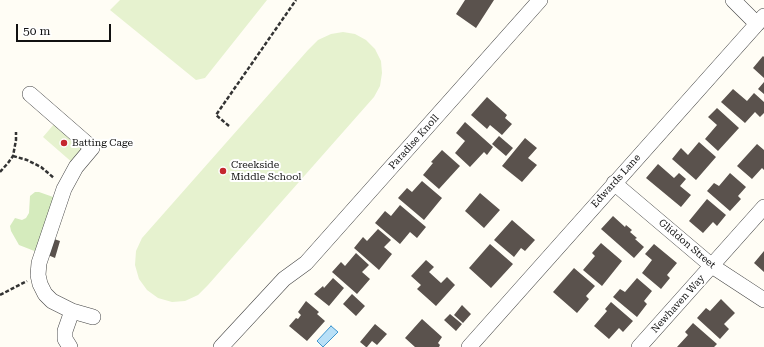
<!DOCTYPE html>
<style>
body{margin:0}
#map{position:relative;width:764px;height:347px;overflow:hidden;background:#fffdf5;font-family:"Roboto Serif",serif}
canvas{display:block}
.scale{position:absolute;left:16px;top:24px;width:95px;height:18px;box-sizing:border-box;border:2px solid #111;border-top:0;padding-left:5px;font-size:12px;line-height:14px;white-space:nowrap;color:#111;-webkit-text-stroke:3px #fff;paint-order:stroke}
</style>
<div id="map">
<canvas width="764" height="347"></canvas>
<div class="scale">50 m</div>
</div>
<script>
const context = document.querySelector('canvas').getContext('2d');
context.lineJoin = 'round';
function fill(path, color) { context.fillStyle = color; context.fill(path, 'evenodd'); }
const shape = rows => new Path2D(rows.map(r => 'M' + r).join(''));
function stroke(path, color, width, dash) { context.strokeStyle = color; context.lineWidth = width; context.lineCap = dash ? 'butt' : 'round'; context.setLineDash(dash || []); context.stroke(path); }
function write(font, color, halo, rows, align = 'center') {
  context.font = font + ' "Roboto Serif",serif'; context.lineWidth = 4; context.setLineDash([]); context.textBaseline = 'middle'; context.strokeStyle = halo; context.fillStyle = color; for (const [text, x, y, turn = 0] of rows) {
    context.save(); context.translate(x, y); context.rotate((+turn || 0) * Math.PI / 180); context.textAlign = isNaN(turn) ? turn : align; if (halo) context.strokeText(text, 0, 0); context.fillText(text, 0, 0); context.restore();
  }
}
fill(shape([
 [35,192,39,192,56,198,37,252,19,245,11,231,10,226,15,218,22,220,26,218,29,213,30,196]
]), '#d5ebbd');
fill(shape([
 [120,0,267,0,205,78,196,80,110,10],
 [343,32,355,34,366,40,375,49,381,61,382,73,380,86,374,97,208,285,198,295,185,301,172,302,158,298,147,290,139,279,135,265,136,251,142,238,308,50,318,40,331,34],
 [55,123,86,149,74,164,43,137]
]), '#e6f2cf');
const water = shape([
 [331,326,338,332,323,347,317,341,331,326]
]);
fill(water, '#b9e0f7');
stroke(water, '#3f96cf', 1);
fill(shape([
 [465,0,494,0,476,28,456,14],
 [763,56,764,57,764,78,753,68],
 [764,82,764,94,758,89],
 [733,89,747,101,754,93,764,102,764,113,760,117,755,112,745,123,721,102],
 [487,97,507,115,505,118,512,124,502,135,490,125,487,129,471,115],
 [717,108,739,128,718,151,705,139,717,125,708,117],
 [465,122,493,147,487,155,484,152,470,167,455,153,465,141,456,133],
 [499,136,513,148,506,156,492,144],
 [525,138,537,148,528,158,537,165,522,182,502,166],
 [699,142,716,157,696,180,672,159,681,148,688,155],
 [757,144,764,150,764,170,762,168,752,179,737,166],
 [442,150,460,166,439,189,423,175,433,163,431,162],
 [658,164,674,178,679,173,686,179,680,186,691,195,681,207,646,178],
 [730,173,746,187,738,196,741,199,730,211,707,191,714,183,719,186],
 [422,181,442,198,424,220,398,198,407,188,412,192],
 [480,193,500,210,484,228,465,211],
 [707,199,726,215,717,226,713,222,703,233,689,221],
 [400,205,426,227,417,238,410,232,400,244,375,223,385,211,391,216],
 [613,216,625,227,626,225,632,230,630,232,637,238,635,239,644,247,634,258,601,229],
 [512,220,535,240,525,251,521,248,514,257,494,240],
 [378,229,391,240,384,247,392,254,379,270,354,248,363,237,367,241],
 [54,239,60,241,55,258,48,255],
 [601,243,622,261,602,286,583,270,595,256,592,253],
 [490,244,513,264,491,288,469,268],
 [654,244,677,263,667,275,670,278,661,289,642,273,652,260,645,254],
 [764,251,764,272,754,263],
 [356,253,369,265,362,272,370,279,357,294,332,272,341,262,345,266],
 [426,260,434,267,429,272,441,283,447,277,455,285,436,306,417,289,421,285,411,276],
 [574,268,595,286,586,296,589,299,577,313,553,292],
 [333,278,344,288,329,306,314,294,323,286,324,288],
 [637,278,652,291,644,301,647,304,637,317,613,297,620,289,625,292],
 [352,294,365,306,356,316,343,304],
 [721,299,735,313,724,324,729,329,720,339,697,318,706,308,710,311],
 [306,301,319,312,317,314,325,321,307,341,289,326,296,318,298,319,301,315,298,312],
 [611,302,633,321,623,332,619,328,609,339,594,326,607,311,605,309],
 [462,305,471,314,463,323,454,315],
 [450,314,462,324,456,331,444,320],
 [422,319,442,337,438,343,440,345,439,347,415,347,405,338],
 [693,323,717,344,714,347,677,347,688,335,685,332],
 [375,324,387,334,377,345,372,341,367,347,366,347,360,342]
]), '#5a524d');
const minor = shape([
 [733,0,757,24],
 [30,94,92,148,76,167,64,189,39,263,38,275,40,284,45,294,52,301,72,311],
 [614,183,712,266,764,300],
 [70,347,65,339,65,331,72,311,93,317],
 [221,347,284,279,306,263,540,0],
 [469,347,764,16],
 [639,347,764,207]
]);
stroke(minor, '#444', 16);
stroke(shape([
 [229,126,216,115,296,0],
 [13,156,27,160,41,167,54,178],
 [0,172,8,163,13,156,16,140,16,132],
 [0,295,27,281]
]), '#333', 2.5, [4, 2]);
stroke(minor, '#fff', 15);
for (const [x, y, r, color] of [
 [64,143,4,"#c4262e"],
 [223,171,4,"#c4262e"]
]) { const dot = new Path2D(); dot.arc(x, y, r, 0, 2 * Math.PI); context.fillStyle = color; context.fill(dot); stroke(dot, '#fff', 1.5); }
write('10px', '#111', '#fff', [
 ["Paradise Knoll",414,142,-48],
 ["Edwards Lane",616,181,-48],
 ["Gliddon Street",687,244,40],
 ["Newhaven Way",678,304,-48]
]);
write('10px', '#111', '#fff', [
 ["Batting Cage",72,143],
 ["Creekside",231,165],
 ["Middle School",231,177]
], 'left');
</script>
